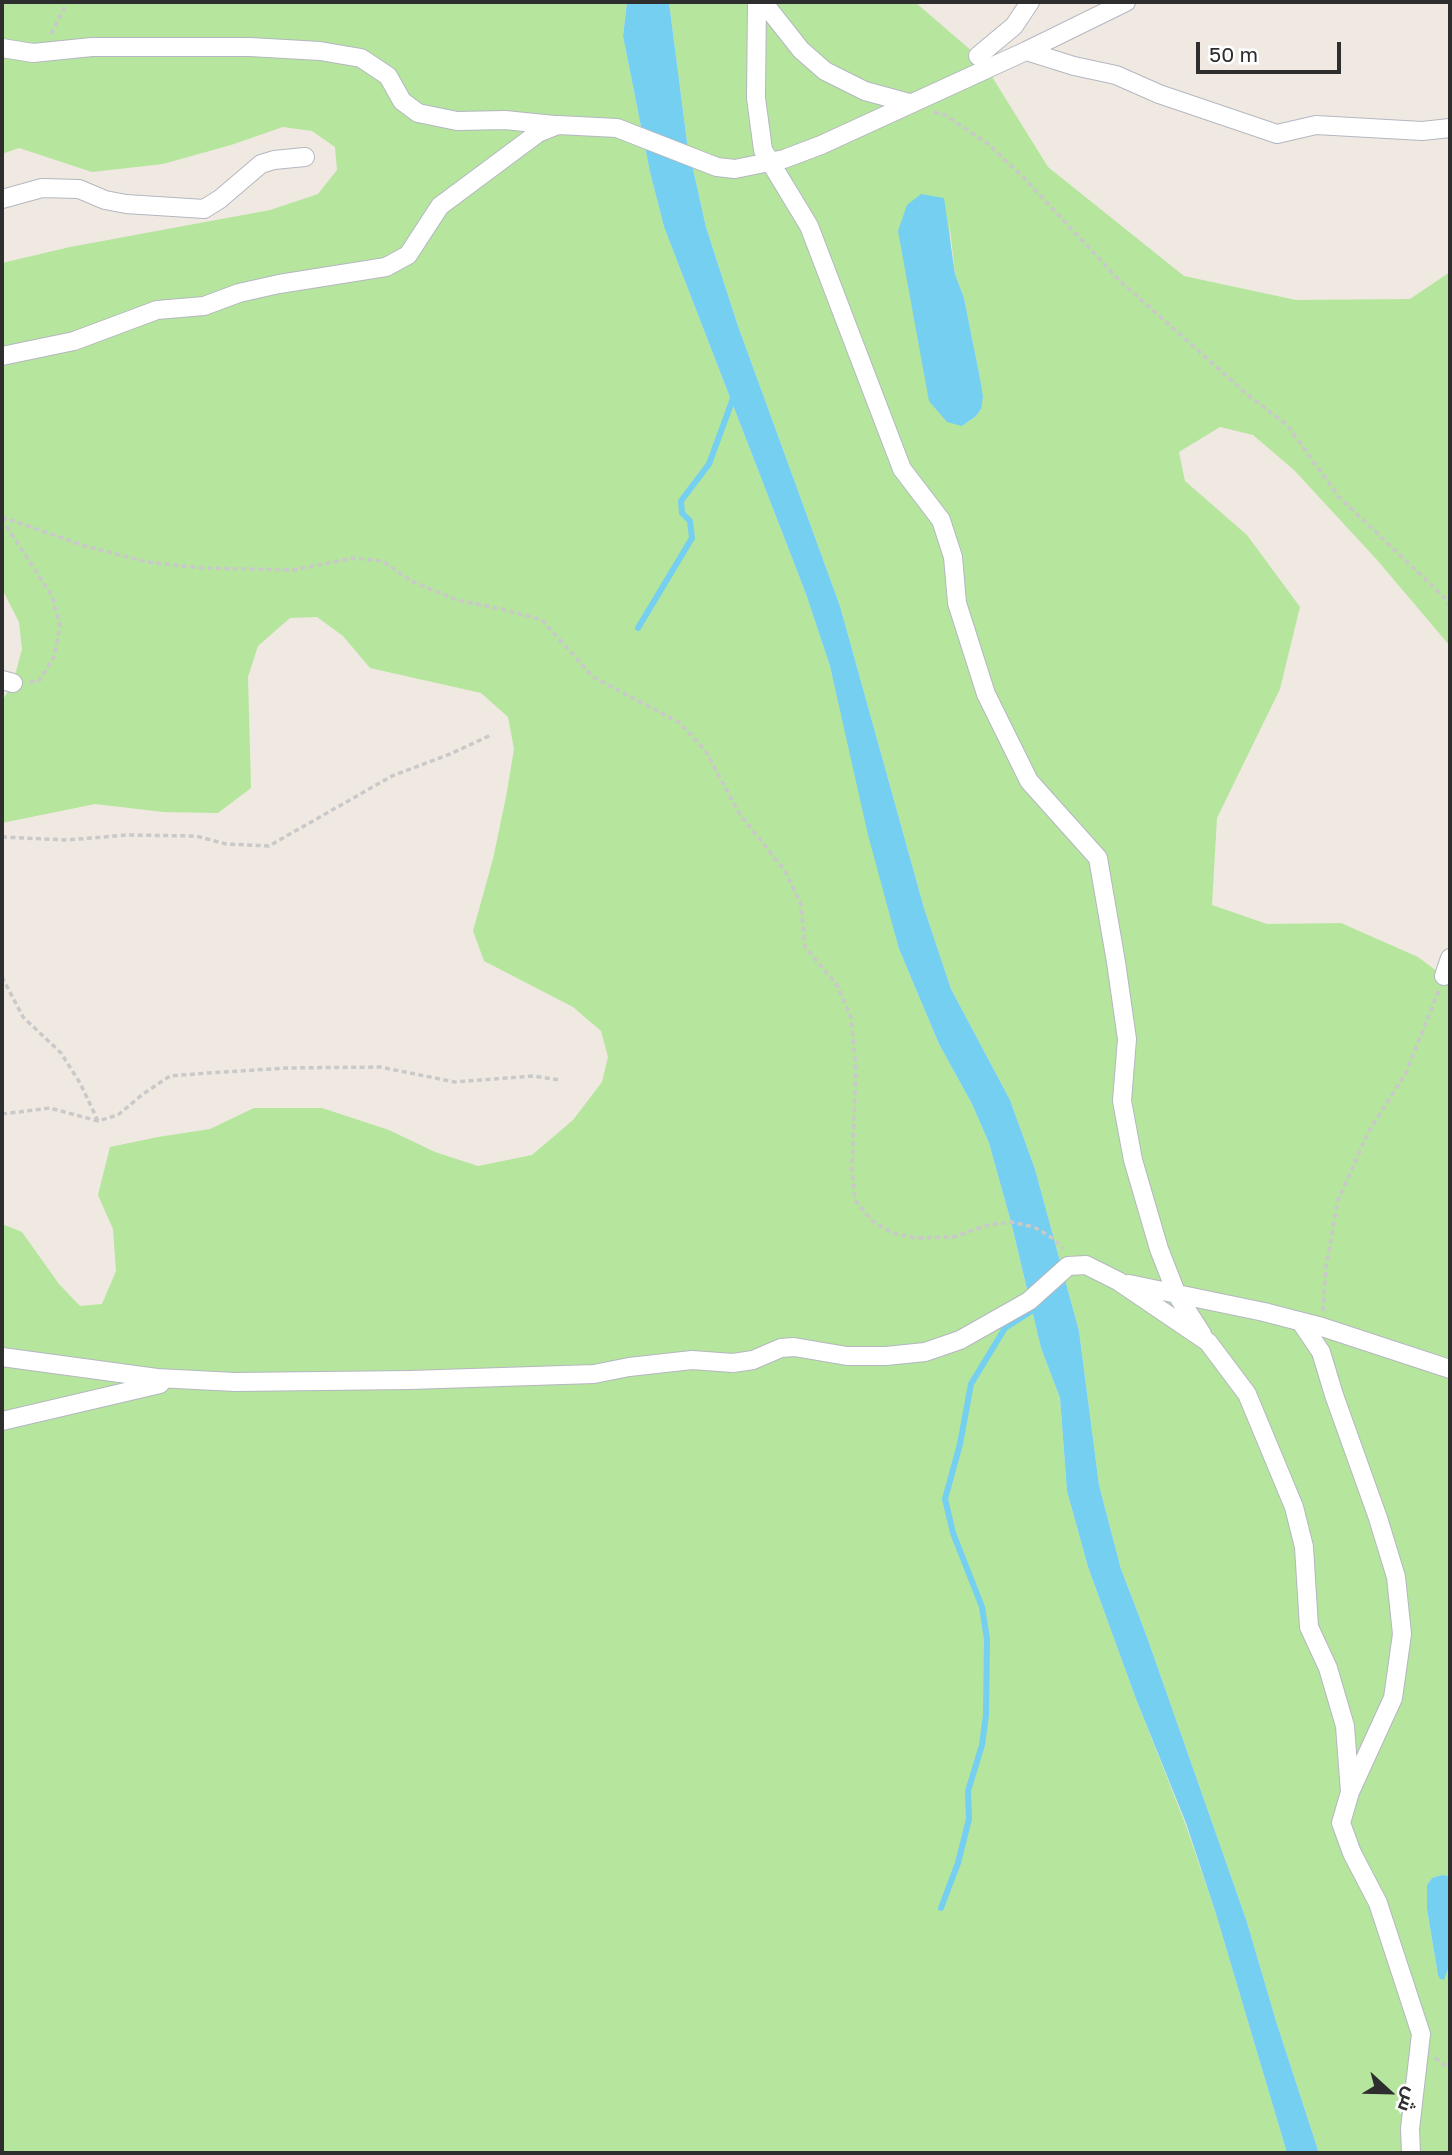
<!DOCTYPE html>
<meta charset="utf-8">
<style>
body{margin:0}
#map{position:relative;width:1452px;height:2155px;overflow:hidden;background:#efe9e1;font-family:"Golos Text",Cairo,sans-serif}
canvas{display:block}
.frame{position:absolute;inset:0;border:4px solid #2e2e2e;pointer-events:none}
.north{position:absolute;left:1354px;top:2057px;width:70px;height:70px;-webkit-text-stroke:5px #fff;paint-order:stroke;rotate:112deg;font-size:19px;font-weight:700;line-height:28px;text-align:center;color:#2e2e2e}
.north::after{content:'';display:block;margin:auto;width:24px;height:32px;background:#2e2e2e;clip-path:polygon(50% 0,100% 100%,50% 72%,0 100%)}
.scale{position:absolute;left:1196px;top:42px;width:145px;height:32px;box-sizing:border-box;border:4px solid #2e2e2e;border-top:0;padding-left:9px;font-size:21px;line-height:24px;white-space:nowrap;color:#2e2e2e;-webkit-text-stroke:5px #fff;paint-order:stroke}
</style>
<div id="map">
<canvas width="1452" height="2155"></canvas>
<div class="frame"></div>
<div class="north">ش</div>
<div class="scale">50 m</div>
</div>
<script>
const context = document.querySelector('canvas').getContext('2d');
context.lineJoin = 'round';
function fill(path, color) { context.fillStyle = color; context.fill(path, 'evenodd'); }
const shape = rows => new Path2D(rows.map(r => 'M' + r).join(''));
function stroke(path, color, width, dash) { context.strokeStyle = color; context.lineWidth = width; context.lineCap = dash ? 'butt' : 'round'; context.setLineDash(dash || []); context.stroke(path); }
fill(shape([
 [2,2,627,2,623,36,650,172,664,227,806,594,830,666,899,949,939,1044,972,1104,989,1143,1011,1222,1041,1348,1060,1398,1067,1491,1088,1567,1136,1699,1185,1823,1216,1914,1287,2153,2,2153,2,1224,22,1232,59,1284,80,1306,102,1304,116,1271,113,1229,98,1195,110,1147,158,1137,210,1129,254,1108,322,1108,389,1130,435,1152,478,1166,532,1155,573,1120,602,1082,608,1057,601,1031,573,1007,484,961,473,931,493,859,506,797,514,749,508,717,481,693,370,668,343,636,317,617,290,618,258,646,248,677,251,788,218,813,163,812,95,804,2,823,2,701,13,683,22,649,19,622,2,589,2,263,70,247,270,210,318,194,337,170,335,147,312,131,283,127,231,145,163,164,92,172,19,148,2,154],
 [669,2,915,2,981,59,1048,167,1184,276,1296,300,1410,299,1450,272,1450,646,1378,561,1294,470,1253,435,1220,427,1179,452,1185,481,1247,535,1300,607,1280,689,1217,818,1212,905,1267,924,1341,923,1418,957,1450,981,1450,1876,1442,1875,1432,1878,1427,1885,1427,1909,1438,1975,1444,1979,1450,1963,1450,2153,1319,2153,1276,2021,1247,1922,1147,1637,1121,1569,1099,1485,1079,1331,1035,1169,1010,1100,951,989,924,908,840,606,738,326,706,227,687,142],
 [949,220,955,274,964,298,980,378,981,409,976,416,962,426]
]), '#b6e59e');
fill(shape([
 [627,2,669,2,687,142,706,227,738,326,840,606,924,908,951,989,1010,1100,1035,1169,1079,1331,1099,1485,1121,1569,1147,1637,1247,1922,1276,2021,1319,2153,1287,2153,1216,1914,1186,1823,1136,1699,1088,1567,1067,1491,1060,1398,1041,1348,1011,1222,989,1143,972,1104,939,1044,899,949,868,835,830,666,806,594,664,227,650,172,623,36],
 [921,194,944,198,955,274,964,298,980,378,983,397,981,409,976,416,962,426,947,422,929,401,898,231,907,205],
 [1442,1875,1450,1876,1450,1963,1444,1980,1440,1979,1438,1975,1427,1909,1427,1885,1432,1878]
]), '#75cff0');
stroke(shape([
 [638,628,692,538,690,521,682,513,681,501,709,464,735,393],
 [941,1908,958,1863,969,1819,968,1791,982,1745,986,1715,987,1639,982,1607,953,1533,945,1499,960,1444,971,1384,1005,1328,1038,1307]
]), '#75cff0', 6);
const minor = shape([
 [757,2,756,98,763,150,809,226,902,469,941,520,953,557,957,603,986,694,1029,781,1098,858,1116,962,1127,1039,1122,1101,1133,1160,1159,1249,1177,1295,1202,1334],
 [763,2,801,50,825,71,865,91,909,103],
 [2,48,33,53,92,47,250,47,320,51,361,58,388,76,402,101,418,113,457,121,505,120,554,125],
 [1026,51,1074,66,1116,75,1159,94,1277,134,1316,125,1422,131,1450,128],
 [978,56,1014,26,1030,2],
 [2,199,42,188,79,189,105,200,126,204,204,209,220,199,261,164,274,160,305,157],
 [2,356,74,341,157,310,204,306,239,293,279,284,386,267,408,255,440,206,538,133,558,125,617,128,717,167,735,169,784,159,821,145,1026,51,1126,2],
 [2,680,13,683],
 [1444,976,1450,958],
 [1129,1284,1264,1312,1322,1327,1450,1369],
 [1300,1321,1321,1352,1334,1395,1378,1518,1396,1577,1402,1634,1393,1698,1350,1792,1341,1823,1352,1853,1378,1903,1421,2034,1410,2129,1411,2153],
 [2,1357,157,1378,235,1382,410,1380,594,1374,629,1367,692,1360,733,1363,753,1360,781,1348,794,1347,847,1356,886,1356,925,1352,960,1340,1029,1301,1068,1266,1086,1265,1118,1281,1208,1342,1247,1394,1294,1507,1304,1547,1309,1627,1328,1668,1345,1726,1350,1792],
 [2,1421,160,1384]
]);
stroke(minor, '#b4b7c1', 20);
stroke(shape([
 [51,34,67,2],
 [934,112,945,115,988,144,1023,177,1119,280,1248,395,1287,425,1339,497,1444,597,1450,606],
 [2,517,85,546,147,562,201,568,293,570,353,558,382,561,413,582,457,600,501,609,542,620,593,677,680,723,705,750,739,813,785,871,801,905,805,947,837,985,851,1018,856,1068,852,1169,855,1200,871,1220,892,1233,915,1238,953,1237,988,1225,1011,1222,1034,1227,1054,1239,1063,1249],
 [2,519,52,596,60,626,54,657,39,681,29,682],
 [2,837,67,840,127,835,196,836,226,844,269,846,392,776,450,754,491,735],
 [2,977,23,1017,61,1053,80,1083,98,1121],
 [2,1114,50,1108,98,1121,118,1115,143,1094,170,1076,208,1073,287,1068,380,1067,455,1082,533,1076,560,1080],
 [1323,1311,1326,1267,1338,1200,1369,1131,1406,1073,1439,990],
 [1435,2058,1450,2069]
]), '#c9c9c9', 3.5, [5, 3.5]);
stroke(minor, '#fff', 18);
</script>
